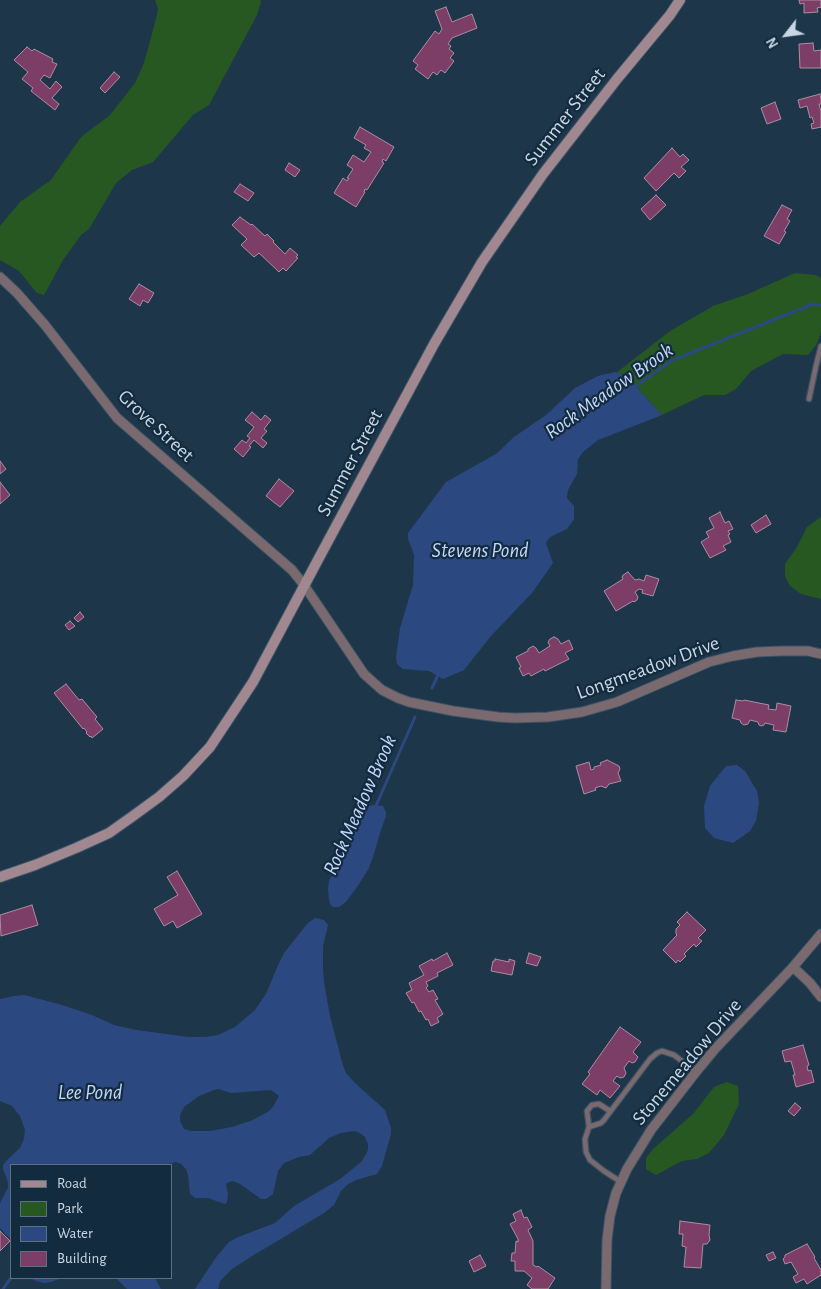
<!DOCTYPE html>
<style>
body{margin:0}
#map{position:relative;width:821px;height:1289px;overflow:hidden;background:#1d364a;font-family:"Alegreya Sans",sans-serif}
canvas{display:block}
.legend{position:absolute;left:10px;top:1164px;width:162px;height:115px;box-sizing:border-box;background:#132b3f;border:1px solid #5c7081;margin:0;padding:6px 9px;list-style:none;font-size:15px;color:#c9d7e4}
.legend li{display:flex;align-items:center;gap:10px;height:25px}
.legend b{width:25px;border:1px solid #5c7081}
.north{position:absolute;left:761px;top:10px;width:50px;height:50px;-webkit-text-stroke:4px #132b3f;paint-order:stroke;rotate:240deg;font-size:14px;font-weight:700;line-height:20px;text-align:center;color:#c9d7e4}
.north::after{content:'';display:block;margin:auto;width:18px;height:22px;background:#c9d7e4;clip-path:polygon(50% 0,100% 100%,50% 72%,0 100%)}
</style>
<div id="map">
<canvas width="821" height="1289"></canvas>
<ul class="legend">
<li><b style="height:6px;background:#a18890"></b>Road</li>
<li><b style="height:14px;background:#275822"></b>Park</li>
<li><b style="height:14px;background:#2c4881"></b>Water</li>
<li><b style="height:14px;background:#7c3e67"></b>Building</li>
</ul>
<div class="north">N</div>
</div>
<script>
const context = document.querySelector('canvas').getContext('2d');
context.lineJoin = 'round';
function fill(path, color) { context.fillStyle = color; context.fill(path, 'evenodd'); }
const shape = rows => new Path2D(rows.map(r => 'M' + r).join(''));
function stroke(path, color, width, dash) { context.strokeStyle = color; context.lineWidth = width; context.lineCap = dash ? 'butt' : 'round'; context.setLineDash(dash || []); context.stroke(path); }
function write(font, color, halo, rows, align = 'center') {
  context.font = font + ' "Alegreya Sans",sans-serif'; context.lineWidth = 4.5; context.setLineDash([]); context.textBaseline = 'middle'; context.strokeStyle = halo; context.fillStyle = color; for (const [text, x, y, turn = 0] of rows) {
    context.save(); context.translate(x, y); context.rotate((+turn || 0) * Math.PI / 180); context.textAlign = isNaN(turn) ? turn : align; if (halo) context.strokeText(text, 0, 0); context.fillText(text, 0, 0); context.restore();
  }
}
fill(shape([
 [155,0,260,0,261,2,257,15,209,105,193,115,153,162,132,170,116,183,89,229,81,235,63,260,44,295,37,293,19,271,0,260,0,226,20,202,51,180,81,137,110,115,135,83,144,63,156,19,158,9],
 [795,273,816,275,821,278,821,331,817,344,808,355,783,354,751,371,736,389,725,395,704,395,662,415,626,376,616,373,670,331,713,306,748,294],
 [821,517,821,599,801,594,790,586,785,576,785,564,797,547,807,527],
 [727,1082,738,1086,739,1104,724,1135,709,1153,697,1159,682,1161,656,1175,646,1169,646,1158,653,1149,693,1114,714,1087]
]), '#275822');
fill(shape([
 [615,372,626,376,662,415,598,440,583,452,578,459,577,474,568,490,567,498,574,506,574,519,567,529,550,537,546,543,553,563,532,593,491,636,464,670,443,679,429,671,403,669,397,664,396,657,400,628,413,585,414,555,408,539,408,533,446,482,496,454,514,437,546,415,575,388,598,376],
 [737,765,745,771,757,791,759,803,756,821,750,831,733,843,714,838,705,828,704,806,710,786,726,766],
 [374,805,383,806,386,812,386,816,381,830,373,857,369,868,359,884,346,902,339,907,333,907,330,904,329,900,328,890,329,881,334,870,348,845,358,818,363,811,369,806],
 [315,918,324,920,328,925,323,946,323,968,324,982,330,1016,342,1062,346,1073,355,1083,385,1110,391,1128,391,1134,382,1166,377,1174,356,1180,347,1185,341,1191,334,1205,324,1213,254,1255,232,1269,220,1281,218,1289,195,1289,217,1256,229,1242,238,1237,275,1223,294,1206,340,1179,361,1162,365,1156,368,1150,368,1144,365,1137,360,1133,354,1131,341,1133,329,1138,310,1155,299,1157,284,1163,278,1171,273,1194,266,1199,261,1199,240,1184,233,1181,229,1182,226,1184,228,1194,227,1202,225,1204,208,1198,195,1198,190,1194,188,1175,186,1169,181,1164,176,1162,165,1165,11,1165,11,1240,0,1228,0,1203,8,1188,8,1182,3,1169,3,1165,7,1160,20,1148,24,1139,25,1130,20,1116,12,1106,0,1101,0,999,14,996,24,995,59,1004,92,1015,114,1025,136,1030,189,1037,205,1037,218,1035,235,1027,255,1010,266,994,278,965,284,953,307,924],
 [218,1089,231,1093,271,1090,279,1096,273,1107,269,1111,253,1120,232,1127,210,1131,191,1131,184,1129,180,1121,180,1115,184,1107,199,1096,214,1090],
 [30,1278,62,1278,51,1282,44,1283,36,1281],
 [116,1278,155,1278,161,1289,127,1289]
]), '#2c4881');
stroke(shape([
 [632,389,671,361,813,304,821,305],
 [432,688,439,673],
 [375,808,415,717],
 [3,1289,11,1278]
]), '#2c4881', 3);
const building = shape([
 [799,0,821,0,821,7,817,8,818,12,804,13,804,3,800,4,799,0],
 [446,7,452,22,472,14,477,28,452,38,448,44,451,46,449,49,454,53,450,58,454,61,445,73,441,70,437,75,433,72,428,79,415,69,418,65,413,61,435,31,439,34,442,29,435,11,446,7],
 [813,43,814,51,821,50,821,68,800,68,799,44,813,43],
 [27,47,32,51,34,49,53,59,52,62,57,64,50,78,44,75,40,80,50,89,56,81,62,87,52,98,59,104,55,110,31,91,33,88,22,79,28,72,14,60,27,47],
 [114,72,120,77,105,93,100,88,114,72],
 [820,94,821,99,821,104,819,104,821,111,821,127,812,129,811,124,814,123,812,117,810,118,807,106,800,108,798,100,820,94],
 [775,102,781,119,767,124,761,108,775,102],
 [360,127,394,147,386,161,383,159,382,162,384,163,367,190,365,189,364,192,365,192,356,207,334,193,343,178,347,181,349,178,347,178,353,169,347,165,353,155,364,162,371,152,364,148,366,145,354,138,360,127],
 [672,148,680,157,683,154,689,160,681,167,686,171,679,178,674,173,656,191,644,178,672,148],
 [289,163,300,170,295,177,285,170,289,163],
 [240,184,254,193,248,201,234,192,240,184],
 [656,195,666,205,650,220,641,209,656,195],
 [782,205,792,210,787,219,790,221,784,231,786,232,779,244,764,236,782,205],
 [240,217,251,225,252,224,265,236,267,234,274,241,273,242,285,254,290,248,298,255,296,257,298,258,286,271,283,268,279,272,259,253,254,257,241,245,247,239,232,225,240,217],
 [139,284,154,293,148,303,143,300,140,306,129,299,139,284],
 [252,412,261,420,265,415,271,420,264,429,267,431,261,438,267,443,263,448,254,440,249,446,251,447,243,457,234,449,242,440,246,443,250,438,247,436,254,427,245,420,252,412],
 [0,461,6,469,0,474,0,461],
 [279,479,294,491,280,507,266,496,279,479],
 [0,482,10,495,0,504,0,482],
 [720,512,725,523,729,521,733,529,728,531,730,534,728,535,731,542,723,546,726,550,710,558,701,542,709,537,706,532,714,528,709,518,720,512],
 [766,515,771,524,756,533,751,525,766,515],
 [628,572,635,580,639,579,644,581,646,575,659,579,653,596,642,593,643,590,639,589,635,592,638,597,637,600,634,602,633,601,616,611,604,591,623,579,622,577,623,575,628,572],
 [80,612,84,617,78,622,74,618,80,612],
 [70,621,75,626,69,630,65,625,70,621],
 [554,637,558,639,561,644,569,640,573,649,565,653,569,659,545,671,544,669,531,676,529,673,523,676,519,668,521,667,516,657,528,651,528,649,533,646,536,648,539,653,550,646,548,642,550,639,554,637],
 [66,684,79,700,82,699,97,717,95,719,103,729,92,738,91,736,90,737,86,733,87,732,84,728,83,729,54,693,66,684],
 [736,700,743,701,744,700,769,705,768,709,776,710,777,703,791,706,786,732,773,730,774,725,765,723,764,725,761,726,759,725,758,722,750,720,748,724,744,725,741,723,740,720,732,718,736,700],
 [607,760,619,766,620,769,618,773,621,781,609,784,606,788,601,786,595,788,596,790,584,794,576,766,589,762,591,770,594,769,594,767,601,765,600,763,607,760],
 [177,871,202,914,177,928,173,921,164,926,154,909,178,895,167,877,177,871],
 [32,905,38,925,1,936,0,915,32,905],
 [687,912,706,930,698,938,702,941,696,947,694,944,684,954,686,956,680,962,678,960,676,963,663,950,677,935,676,934,676,929,680,925,677,922,687,912],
 [447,953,453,965,437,973,438,976,426,982,428,986,426,988,429,992,433,990,438,999,435,1000,443,1014,437,1018,439,1022,431,1026,428,1019,426,1020,421,1011,419,1012,414,1002,412,1003,406,993,412,990,409,983,424,975,419,966,432,959,433,961,447,953],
 [529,953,541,957,537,966,526,963,529,953],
 [495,959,509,962,509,959,515,961,512,975,491,971,493,961,495,961,495,959],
 [620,1027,641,1042,633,1052,638,1057,635,1062,632,1063,629,1061,624,1068,626,1073,624,1077,620,1078,617,1076,613,1081,620,1086,610,1098,600,1090,597,1095,582,1084,590,1074,588,1072,620,1027],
 [803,1045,809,1065,807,1066,808,1071,811,1070,814,1082,796,1087,793,1075,795,1075,791,1061,785,1062,782,1051,803,1045],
 [795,1103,801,1108,794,1116,788,1111,795,1103],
 [521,1210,524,1218,527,1217,532,1227,528,1230,533,1241,533,1265,537,1267,538,1266,555,1278,548,1289,532,1289,527,1285,532,1278,524,1271,515,1271,515,1261,511,1261,512,1253,515,1253,516,1241,518,1242,518,1239,510,1224,516,1221,513,1214,521,1210],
 [680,1221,710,1225,709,1235,710,1240,707,1244,703,1244,701,1268,684,1267,686,1247,682,1246,683,1234,679,1234,680,1221],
 [0,1231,10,1241,0,1251,0,1231],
 [807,1244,815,1257,814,1258,821,1270,821,1275,807,1284,804,1279,796,1283,793,1277,798,1274,791,1262,785,1264,783,1259,785,1257,785,1255,807,1244],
 [773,1252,776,1258,769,1261,766,1255,773,1252],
 [480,1255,486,1266,474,1272,469,1261,480,1255]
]);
fill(building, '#7c3e67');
stroke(building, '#ad8da0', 1);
const lane = shape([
 [809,399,816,366,821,346],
 [610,1111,599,1104,592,1105,587,1111,589,1127,585,1139,586,1152,590,1160,604,1171,621,1182],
 [589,1127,601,1123,604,1120,650,1059,657,1053,662,1051,674,1055,696,1072]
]);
const street = shape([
 [0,277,17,293,45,325,117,418,292,570,304,585,364,674,382,690,398,698,409,702,453,711,498,717,515,718,548,717,582,712,617,702,709,662,733,656,757,652,782,651,808,651,821,654],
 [793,967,810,983,821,997],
 [606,1289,607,1240,610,1216,616,1193,627,1169,651,1130,696,1072,715,1049,793,967,821,934]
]);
const secondary = shape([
 [0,877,35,865,76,848,109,833,133,816,159,797,183,776,210,747,253,682,320,556,434,344,482,262,543,174,617,79,670,15,680,0]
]);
stroke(lane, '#3c5366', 7);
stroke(street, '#3c5366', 11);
stroke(secondary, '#3c5366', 12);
stroke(lane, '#7a6a6f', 4.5);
stroke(street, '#7a6a6f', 9);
stroke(secondary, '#a18890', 10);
write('20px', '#c9d7e4', '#132b3f', [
 ["Summer Street",565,117,-52],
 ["Grove Street",156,426,43],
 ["Summer Street",350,463,-62],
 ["Longmeadow Drive",648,668,-20],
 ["Stonemeadow Drive",687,1062,-50]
]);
write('italic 21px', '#c5d8fb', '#132b3f', [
 ["Rock Meadow Brook",609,391,-35],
 ["Stevens Pond",480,551],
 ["Rock Meadow Brook",360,805,-66],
 ["Lee Pond",90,1093]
]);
</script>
